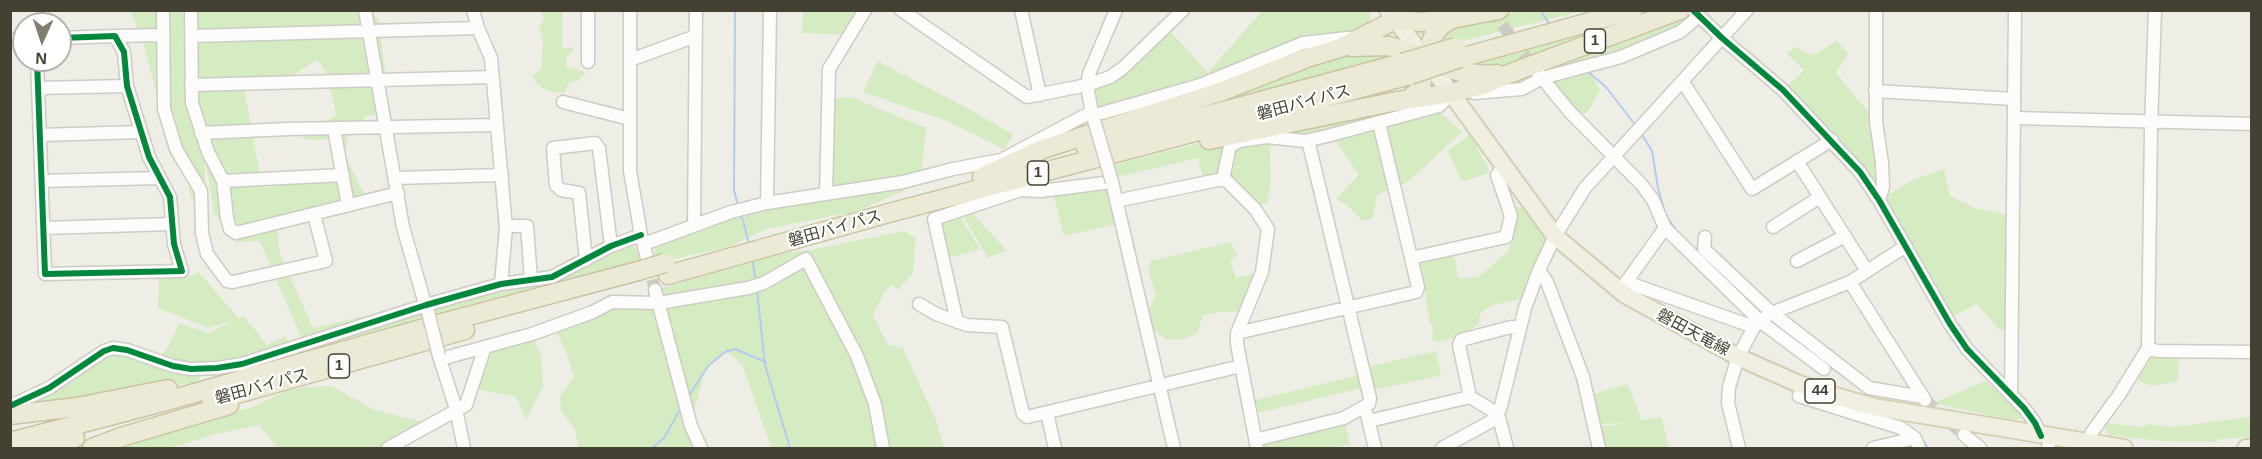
<!DOCTYPE html>
<meta charset="utf-8">
<style>
body{margin:0}
#map{position:relative;width:2262px;height:459px;overflow:hidden;background:#efeee6;font-family:Helvetica,sans-serif}
canvas{display:block}
.frame{position:absolute;inset:0;border:12px solid #454132;pointer-events:none}
.north{position:absolute;left:12px;top:12px;width:60px;height:60px;box-sizing:border-box;background:#fff;border:2px solid #b5b3ad;border-radius:50%;rotate:183deg;font-size:16px;font-weight:700;line-height:24px;text-align:center;color:#454132}
.north::after{content:'';display:block;margin:auto;width:21px;height:27px;background:#807e71;clip-path:polygon(50% 0,100% 100%,50% 72%,0 100%)}
</style>
<div id="map">
<canvas width="2262" height="459"></canvas>
<div class="frame"></div>
<div class="north">N</div>
</div>
<script>
const context = document.querySelector('canvas').getContext('2d');
context.lineJoin = 'round';
function fill(path, color) { context.fillStyle = color; context.fill(path, 'evenodd'); }
const shape = rows => new Path2D(rows.map(r => 'M' + r).join(''));
function stroke(path, color, width, dash) { context.strokeStyle = color; context.lineWidth = width; context.lineCap = dash ? 'butt' : 'round'; context.setLineDash(dash || []); context.stroke(path); }
function write(font, color, halo, rows, align = 'center') {
  context.font = font + ' Helvetica,"Noto Sans JP",sans-serif'; context.lineWidth = 4.5; context.setLineDash([]); context.textBaseline = 'middle'; context.strokeStyle = halo; context.fillStyle = color; for (const [text, x, y, turn = 0] of rows) {
    context.save(); context.translate(x, y); context.rotate((+turn || 0) * Math.PI / 180); context.textAlign = isNaN(turn) ? turn : align; if (halo) context.strokeText(text, 0, 0); context.fillText(text, 0, 0); context.restore();
  }
}
fill(shape([
 [372,10,379,22,386,79,382,116,369,115,349,130,345,155,367,200,277,226,280,254,313,328,417,304,439,306,542,283,588,259,633,245,643,257,641,267,334,345,317,340,304,344,260,241,236,242,214,213,205,158,205,196,191,199,188,183,171,149,143,41,130,11],
 [318,60,328,76,336,115,327,121,302,123,303,139,328,140,346,169,313,180,265,188,260,175,244,88,288,78],
 [541,11,562,11,562,49,575,47,567,57,566,67,586,72,579,80,569,83,564,93,548,91,538,85,532,76,541,69,543,42,539,28,544,19],
 [803,11,865,11,849,35,802,33],
 [1262,11,1369,11,1371,18,1366,31,1101,128,1087,85,1112,76,1168,29,1214,79,1216,78,1209,71],
 [1437,11,1582,11,1438,47,1415,31],
 [1684,14,1691,17,1674,29,1587,66,1600,90,1588,112,1574,116,1542,78,1522,89,1455,88,1445,72,1638,18],
 [1837,41,1848,54,1836,73,1876,121,1880,200,1913,180,1944,169,1950,196,1975,208,2012,216,2011,335,1998,328,1977,304,1952,317,1879,200,1783,90,1804,70,1787,54,1794,47,1813,55],
 [1353,50,1386,58,1187,111],
 [878,61,974,112,1014,135,1004,149,947,121,863,92],
 [851,97,926,128,921,178,881,186,910,188,858,211,766,229,729,247,656,263,653,241,731,212,833,193,832,99],
 [1431,99,1441,113,1462,132,1409,181,1377,195,1373,218,1362,221,1349,206,1336,199,1359,175,1332,135,1272,138,1270,151,1271,185,1267,202,1262,205,1252,205,1228,182,1204,183,1198,158,1117,177,1113,165,1220,138],
 [1470,134,1490,172,1462,182,1448,151],
 [1106,183,1121,223,1064,236,1052,190],
 [1514,207,1524,208,1529,216,1555,236,1528,300,1520,299,1493,305,1481,312,1478,325,1458,337,1439,342,1432,340,1433,328,1429,320,1426,296,1418,260,1454,251,1458,278,1478,277,1508,252,1510,244,1506,237],
 [973,213,1007,251,988,258,963,216],
 [959,214,980,249,943,260,935,223],
 [904,231,916,238,913,272,899,290,891,285,885,291,873,315,888,345,903,348,936,420,944,448,771,448,742,364,717,344,725,352,705,371,693,415,695,448,576,448,578,445,575,429,561,411,560,396,574,377,566,352,556,331,616,302,659,306,655,290,781,254,815,249],
 [1231,242,1237,255,1230,261,1236,278,1253,274,1247,301,1240,312,1218,312,1203,316,1197,333,1184,339,1165,339,1154,330,1147,314,1156,295,1148,271,1151,261],
 [199,272,238,318,244,316,267,345,286,336,292,348,208,368,197,382,11,410,80,367,121,349,157,360,167,349,179,323,209,333,235,320,209,328,158,308,159,278,187,277],
 [532,334,541,356,543,386,526,420,517,397,472,388,485,347],
 [1436,351,1441,372,1439,376,1373,390,1367,367],
 [2152,354,2180,356,2178,381,2152,386,2138,380],
 [1359,375,1362,388,1254,414,1252,401],
 [1985,381,2015,404,2020,411,2021,419,2013,420,1934,403],
 [1627,384,1640,414,1640,420,1661,417,1669,448,1599,448,1594,428,1629,422,1594,425,1587,396],
 [331,386,375,410,431,424,390,448,278,448,259,425,216,434,171,448,67,448,110,435,171,430,249,408,287,391,305,387],
 [2251,417,2251,437,2219,439,2217,442,2161,441,2108,435,2104,423,2142,427,2149,424,2172,427],
 [1345,423,1350,444,1332,448,1262,448,1260,443]
]), '#d5ecc3');
stroke(shape([
 [735,10,734,190,738,206],
 [1540,10,1551,26],
 [1586,70,1606,87,1636,126],
 [1641,133,1652,151,1658,188,1666,216,1680,235],
 [741,214,749,243],
 [752,258,756,282],
 [757,290,765,365,790,448],
 [1749,302,1763,314],
 [1769,319,1810,351],
 [1828,365,1848,380],
 [689,396,708,366,725,352,735,349,766,362],
 [1919,434,1928,448],
 [652,448,664,438,682,406]
]), '#b3ccf1', 2);
stroke(shape([
 [1492,10,1535,70],
 [648,262,655,290],
 [1925,400,1964,435]
]), '#cdcbc2', 12, [12, 6]);
const minor = shape([
 [163,10,164,109,176,149,201,191,202,233,207,254,227,281,233,282,326,261,314,214],
 [191,10,192,103,208,152,223,181,227,218,230,229,236,233,398,193],
 [365,10,403,227,427,311],
 [473,10,478,28,491,58,506,228,501,284],
 [630,10,630,171,641,235,647,258],
 [901,10,1027,97,1087,85,1110,77,1123,68,1183,10],
 [1021,10,1040,95],
 [1876,10,1876,121,1882,163,1883,187,1879,200],
 [1694,11,1722,38,1783,90,1860,172,1879,200,1950,324,1967,349,2024,408,2035,423,2041,436],
 [115,36,163,35],
 [192,36,478,28],
 [10,40,24,39],
 [37,60,45,274,182,271,174,244,170,197,149,157,127,86,124,52,115,36,60,38],
 [630,60,696,36],
 [588,62,588,10],
 [1538,73,1569,111,1642,185,1653,200,1665,228,1761,322,1824,369],
 [1683,82,1752,189,1832,140],
 [191,85,493,77],
 [38,88,127,86],
 [1875,91,2014,99],
 [1474,93,1522,89,1542,78,1621,57,1680,32,1699,16],
 [563,102,630,119],
 [1092,116,1200,85,1303,43,1357,37],
 [2014,118,2252,124],
 [1093,119,1087,85,1089,74,1116,10],
 [334,129,348,205],
 [201,133,288,129,497,125],
 [40,135,141,132],
 [1797,161,1867,271],
 [395,178,502,175],
 [1223,179,1230,146,1240,141,1267,137,1305,141,1327,136,1439,106,1451,94],
 [42,181,160,178],
 [223,181,343,175],
 [826,194,829,69,865,10],
 [1116,201,1223,179,1228,182,1255,209,1268,229,1262,272,1237,333,1237,344,1257,448],
 [767,203,770,10],
 [506,226,527,226,531,280],
 [694,226,696,10],
 [1773,227,1820,197],
 [44,228,172,224],
 [1705,237,1704,249,1772,313,1869,388,1922,397],
 [644,244,731,212,767,203,903,182,953,169,1001,160,1091,112],
 [1411,258,1506,237,1511,216,1497,175,1505,166],
 [586,260,579,193,561,190,556,185,553,148,595,143,599,148,611,246],
 [1797,261,1845,236],
 [1539,270,1547,282,1583,377,1599,448],
 [1626,282,1754,327],
 [1850,282,1925,400],
 [1622,288,1665,228],
 [655,290,691,426,701,448],
 [919,304,936,314,967,325,1002,327,1023,414,1027,417,1241,366],
 [957,322,934,219,1021,190,1041,191,1112,182,1174,448],
 [1237,333,1416,292,1418,287,1379,123],
 [2148,348,2157,351,2252,352],
 [439,356,456,409,464,448],
 [441,359,532,334,593,312,612,302,659,303,748,288,764,283,806,259,857,356,875,404,883,448],
 [2011,395,2015,10],
 [1799,396,1901,428,1915,438,1919,448],
 [1470,397,1459,345,1461,340,1511,327,1520,328],
 [10,406,49,388,104,351,113,348,127,350,173,366,191,369,217,368,242,364,426,305,501,284,552,277,611,246,641,235],
 [1047,413,1055,448],
 [1367,415,1375,448],
 [1369,421,1470,397,1498,414,1507,448],
 [1964,435,1980,448],
 [1255,440,1344,418,1369,404,1370,398,1308,140],
 [2088,441,2092,432,2119,395,2148,348,2151,127,2155,10],
 [388,448,466,405,485,347],
 [1442,448,1490,422,1498,414,1501,406,1525,308,1539,270,1555,236,1585,188,1747,10],
 [1739,448,1728,403,1729,387,1738,357,1754,327,1769,314,1850,282,1906,246],
 [1873,448,1915,438],
 [2048,448,2051,436]
]);
const major = shape([
 [1388,10,1451,93,1555,236,1624,294,1738,357,1799,384,1832,395,1874,407,2124,448],
 [2246,448,2252,448]
]);
const highway = shape([
 [1351,47,1389,46,1423,56],
 [1460,58,1633,10],
 [1430,63,1460,72,1487,75,1497,74],
 [1407,100,1416,93,1421,86,1430,45,1434,34,1442,25,1452,19],
 [1209,140,1392,102,1451,93,1486,84,1511,73,1680,10],
 [1086,148,1402,63],
 [982,177,1043,149,1220,92,1307,58,1340,48,1395,20,1421,22,1452,19,1499,10],
 [668,275,889,213,1410,75],
 [212,401,465,330],
 [10,415,77,407,168,389],
 [10,442,163,402,442,323,638,271],
 [37,448,75,438],
 [92,448,121,437,229,405]
]);
stroke(minor, '#cdccc4', 15);
stroke(major, '#d3d0b2', 20);
stroke(highway, '#c9c3a0', 21);
stroke(minor, '#fdfcfb', 12);
stroke(major, '#f0efe2', 16);
stroke(highway, '#ece9d7', 18);
const minorBridge = shape([
 [1094,120,1112,182],
 [428,312,439,356]
]);
const highwayBridge = shape([
 [1402,63,1456,47],
 [1410,75,1460,58],
 [638,271,665,263]
]);
stroke(minorBridge, '#cdccc4', 15, []);
stroke(highwayBridge, '#c9c3a0', 21, []);
stroke(minorBridge, '#fdfcfb', 12);
stroke(highwayBridge, '#ece9d7', 18);
stroke(shape([
 [1693,10,1722,38,1783,90,1860,172,1879,200,1950,324,1967,349,2024,408,2035,423,2041,436],
 [37,60,45,274,182,271,174,244,170,197,149,157,127,86,124,52,115,36,60,38],
 [10,406,49,388,104,351,113,348,127,350,173,366,191,369,217,368,242,364,426,305,501,284,552,277,611,246,641,235]
]), '#00873e', 6);
for (const [x, y, w] of [
 [1595,41,21],
 [1038,173,21],
 [339,366,21],
 [1820,391,30]
]) { const box = new Path2D(); box.roundRect(x - w / 2, y - 12, w, 24, 4.5); context.fillStyle = '#fff'; context.fill(box); stroke(box, '#454132', 1.5); }
write('bold 15px', '#454132', null, [
 ["1",1595,41],
 ["1",1038,173],
 ["1",339,366],
 ["44",1820,391]
]);
write('16px', '#454132', '#fff', [
 ["磐田バイパス",1304,103,-15],
 ["磐田バイパス",835,229,-16],
 ["磐田天竜線",1693,333,28],
 ["磐田バイパス",262,387,-15]
]);
</script>
